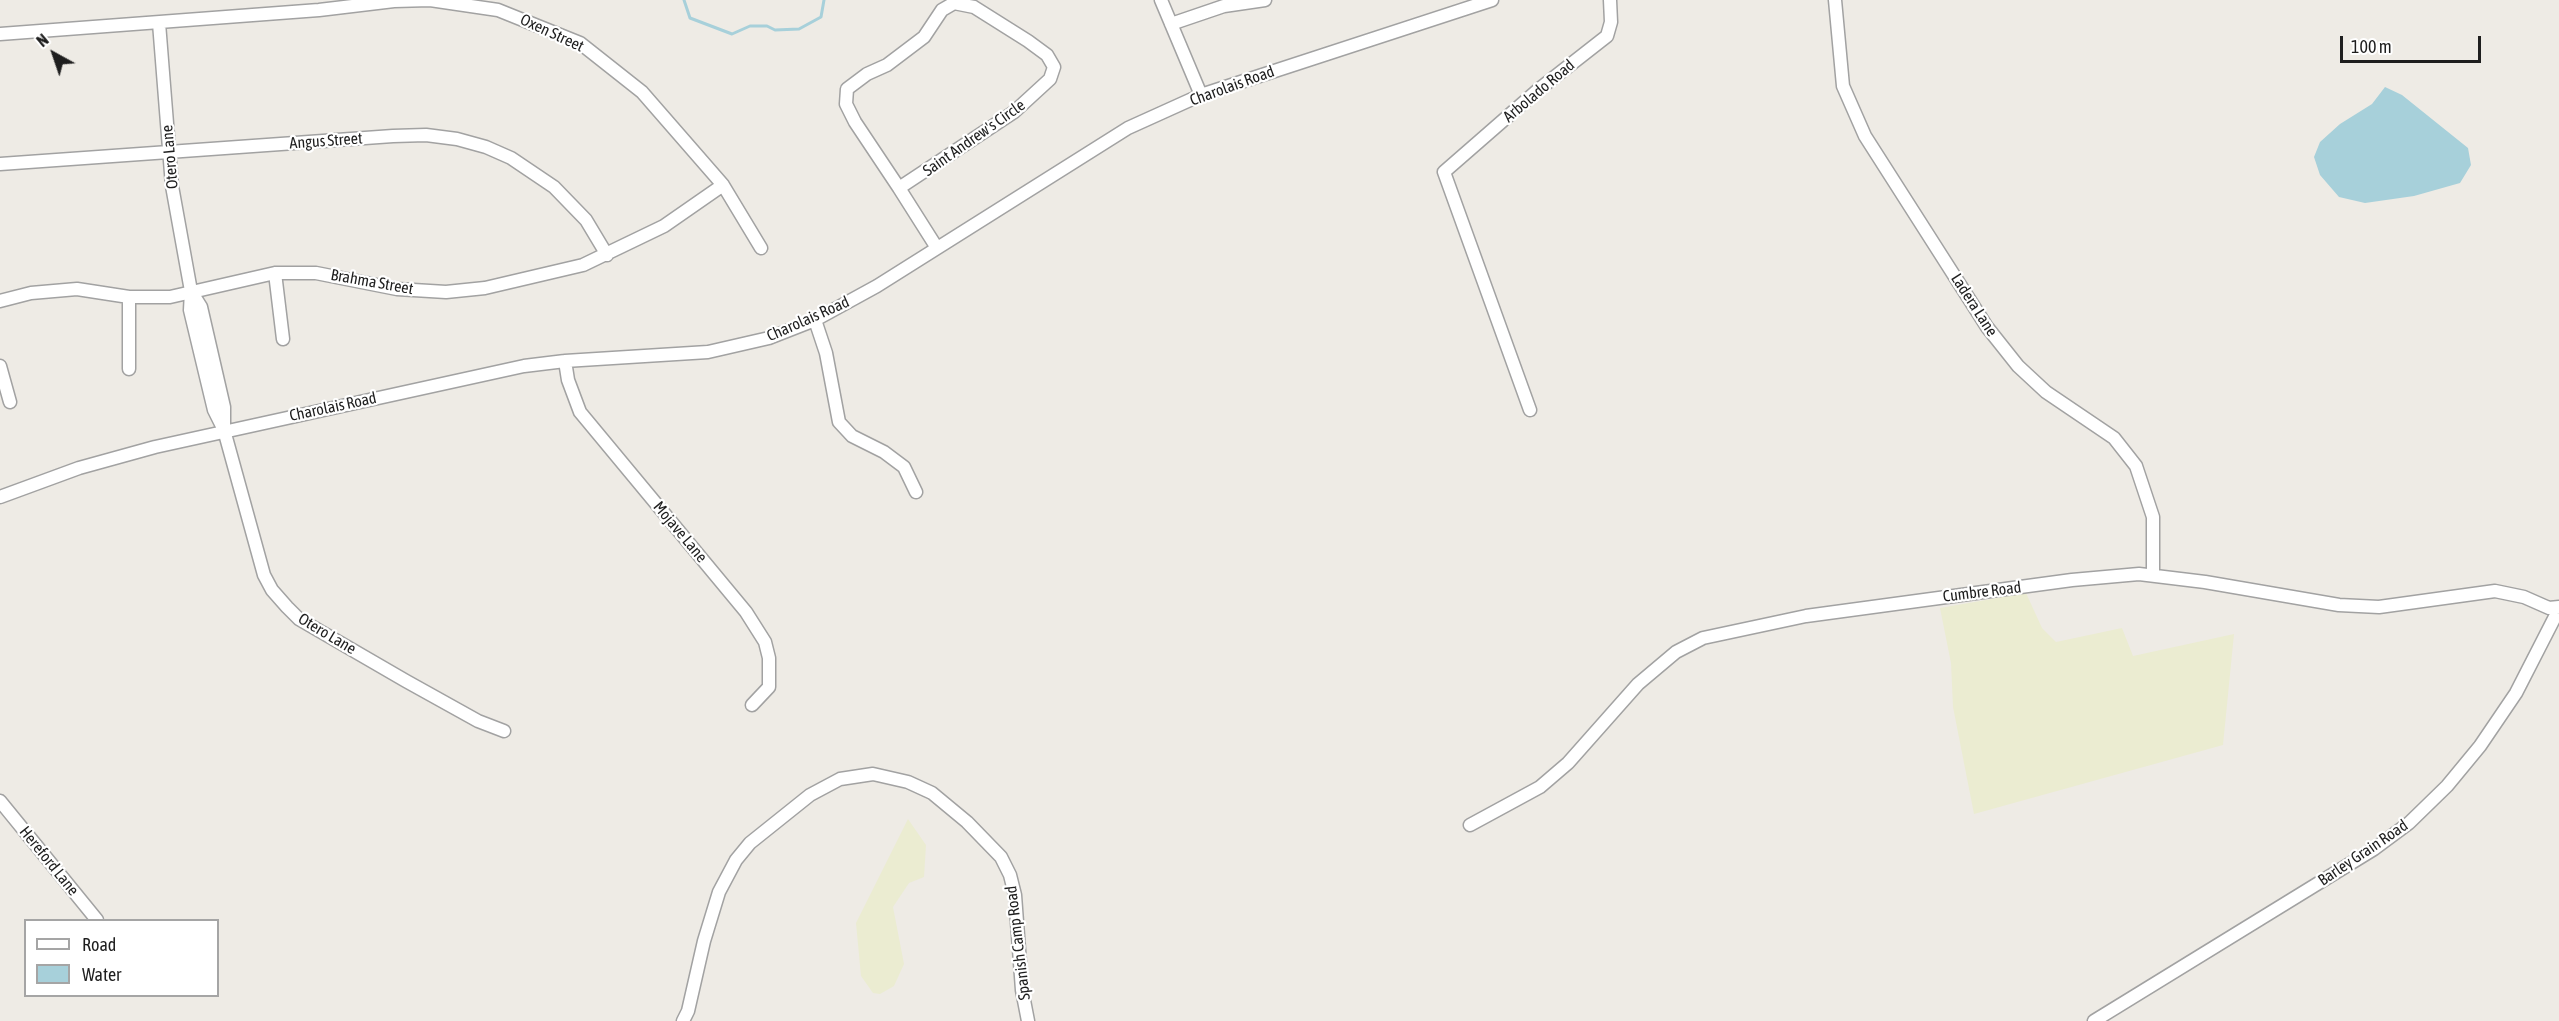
<!DOCTYPE html>
<style>
body{margin:0}
#map{position:relative;width:2559px;height:1021px;overflow:hidden;background:#eeebe5;font-family:"Asap Condensed",sans-serif}
canvas{display:block}
.legend{position:absolute;left:24px;top:919px;width:195px;height:78px;box-sizing:border-box;background:#fff;border:2px solid #a5a5a5;margin:0;padding:8px 10px;list-style:none;font-size:18px;color:#1e1e1e}
.legend li{display:flex;align-items:center;gap:12px;height:30px}
.legend b{width:30px;border:2px solid #a5a5a5}
.north{position:absolute;left:24px;top:24px;width:60px;height:60px;-webkit-text-stroke:4px #fff;paint-order:stroke;rotate:320deg;font-size:16px;font-weight:700;line-height:24px;text-align:center;color:#1e1e1e}
.north::after{content:'';display:block;margin:auto;width:21px;height:27px;background:#1e1e1e;clip-path:polygon(50% 0,100% 100%,50% 72%,0 100%)}
.scale{position:absolute;left:2340px;top:36px;width:141px;height:27px;box-sizing:border-box;border:3px solid #1e1e1e;border-top:0;padding-left:8px;font-size:18px;line-height:21px;white-space:nowrap;color:#1e1e1e;-webkit-text-stroke:4px #fff;paint-order:stroke}
</style>
<div id="map">
<canvas width="2559" height="1021"></canvas>
<ul class="legend">
<li><b style="height:8px;background:#fff"></b>Road</li>
<li><b style="height:16px;background:#a7d0da"></b>Water</li>
</ul>
<div class="north">N</div>
<div class="scale">100 m</div>
</div>
<script>
const context = document.querySelector('canvas').getContext('2d');
context.lineJoin = 'round';
function fill(path, color) { context.fillStyle = color; context.fill(path, 'evenodd'); }
const shape = rows => new Path2D(rows.map(r => 'M' + r).join(''));
function stroke(path, color, width, dash) { context.strokeStyle = color; context.lineWidth = width; context.lineCap = dash ? 'butt' : 'round'; context.setLineDash(dash || []); context.stroke(path); }
function write(font, color, halo, rows, align = 'center') {
  context.font = font + ' "Asap Condensed",sans-serif'; context.lineWidth = 4.5; context.setLineDash([]); context.textBaseline = 'middle'; context.strokeStyle = halo; context.fillStyle = color; for (const [text, x, y, turn = 0] of rows) {
    context.save(); context.translate(x, y); context.rotate((+turn || 0) * Math.PI / 180); context.textAlign = isNaN(turn) ? turn : align; if (halo) context.strokeText(text, 0, 0); context.fillText(text, 0, 0); context.restore();
  }
}
fill(shape([
 [2026,593,2042,628,2056,642,2122,628,2133,656,2234,634,2223,745,1974,814,1953,707,1951,663,1940,608],
 [908,819,926,845,924,877,909,883,893,907,904,964,894,986,880,994,873,993,861,976,856,923]
]), '#ebecd1');
fill(shape([
 [2385,87,2402,95,2468,148,2471,165,2460,183,2414,196,2365,203,2339,197,2320,175,2314,157,2320,142,2340,124,2372,104]
]), '#a7d0da');
stroke(shape([
 [684,0,690,18,732,34,750,26,767,26,775,30,799,29,821,17,824,0]
]), '#a7d0da', 3);
const minor = shape([
 [1161,0,1201,95],
 [1835,0,1843,86,1865,136,1987,327,2018,366,2046,392,2114,438,2136,466,2153,517,2153,574],
 [954,3,974,7,1028,41,1047,55,1054,67,1050,79,1014,112,899,188,855,122,846,104,847,89,867,74,887,65,924,37,942,10,954,3],
 [159,23,172,186,191,291,190,310,214,410,224,430,224,407,201,307,191,291],
 [1171,24,1224,6,1265,0],
 [0,34,319,10,394,1,430,0,498,10,580,43,642,92,723,185,761,248],
 [0,164,393,136,426,135,457,139,486,147,511,158,554,187,586,220,607,255],
 [899,188,937,248],
 [275,273,283,339],
 [129,297,129,369],
 [0,301,31,293,77,289,129,297,170,297,275,273,316,273,397,289,446,292,485,288,583,265,664,226,723,185],
 [815,320,826,353,839,422,852,436,884,452,904,467,916,492],
 [565,361,568,380,580,412,746,612,765,642,769,658,769,687,752,705],
 [0,366,10,402],
 [1530,410,1444,172,1538,90,1607,36,1611,22,1610,0],
 [224,430,264,575,272,590,287,607,299,619,406,681,478,721,504,731],
 [0,497,79,468,155,447,524,366,565,361,708,352,769,338,815,320,877,286,1128,128,1201,95,1492,0],
 [0,801,97,920],
 [1470,825,1540,787,1568,763,1638,684,1676,652,1703,638,1806,616,2072,580,2139,574,2205,582,2339,605,2379,607,2495,591,2524,597,2549,608,2559,607],
 [683,1021,688,1011,704,941,719,892,736,860,750,843,810,795,840,779,873,774,908,782,932,793,967,822,1001,857,1010,875,1015,895,1022,990,1028,1021],
 [2094,1021,2374,849,2409,823,2447,786,2480,746,2516,693,2559,609]
]);
stroke(minor, '#a2a2a2', 15);
stroke(minor, '#fff', 12);
write('16px', '#1e1e1e', '#fff', [
 ["Oxen Street",552,33,25],
 ["Charolais Road",1232,86,-20],
 ["Arbolado Road",1539,91,-40],
 ["Saint Andrew's Circle",974,138,-35],
 ["Angus Street",326,141,-4],
 ["Otero Lane",170,157,-95],
 ["Brahma Street",372,282,10],
 ["Ladera Lane",1974,305,57],
 ["Charolais Road",808,319,-24],
 ["Charolais Road",333,407,-12],
 ["Mojave Lane",680,532,50],
 ["Cumbre Road",1982,592,-7],
 ["Otero Lane",327,634,31],
 ["Barley Grain Road",2363,853,-34],
 ["Hereford Lane",49,861,51],
 ["Spanish Camp Road",1018,943,-97]
]);
</script>
